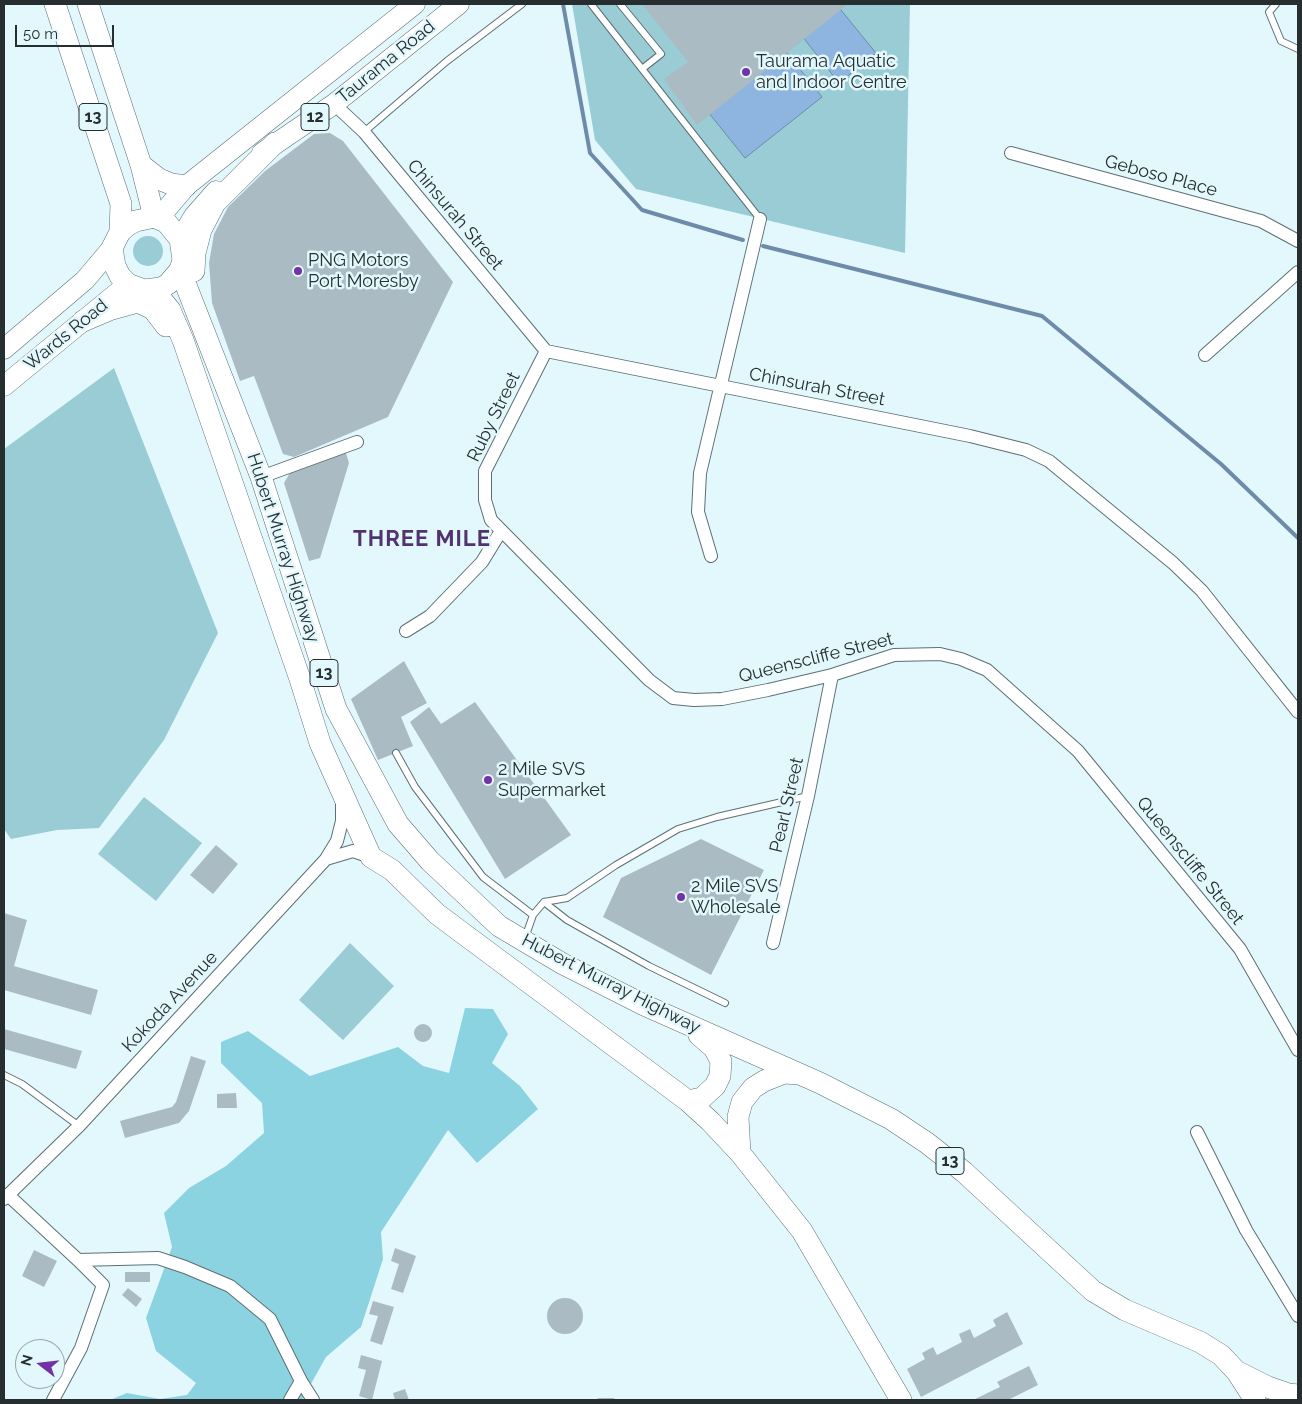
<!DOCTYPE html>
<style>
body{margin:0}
#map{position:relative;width:1302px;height:1404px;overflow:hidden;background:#e3f8fc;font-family:Raleway,sans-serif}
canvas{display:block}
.frame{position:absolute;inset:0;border:5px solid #262e30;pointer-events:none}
.north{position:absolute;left:15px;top:1339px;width:50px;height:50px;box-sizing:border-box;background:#e3f8fc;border:1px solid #97a7aa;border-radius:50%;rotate:286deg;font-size:14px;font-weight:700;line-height:20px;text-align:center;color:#262e30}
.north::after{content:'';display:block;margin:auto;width:18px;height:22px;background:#7432a7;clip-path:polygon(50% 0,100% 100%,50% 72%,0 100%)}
.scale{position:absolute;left:15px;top:25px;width:99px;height:22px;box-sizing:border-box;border:2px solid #262e30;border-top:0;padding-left:6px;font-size:15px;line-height:18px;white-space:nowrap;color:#262e30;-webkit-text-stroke:4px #e3f8fc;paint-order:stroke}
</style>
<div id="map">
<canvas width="1302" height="1404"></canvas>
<div class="frame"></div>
<div class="north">N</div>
<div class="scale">50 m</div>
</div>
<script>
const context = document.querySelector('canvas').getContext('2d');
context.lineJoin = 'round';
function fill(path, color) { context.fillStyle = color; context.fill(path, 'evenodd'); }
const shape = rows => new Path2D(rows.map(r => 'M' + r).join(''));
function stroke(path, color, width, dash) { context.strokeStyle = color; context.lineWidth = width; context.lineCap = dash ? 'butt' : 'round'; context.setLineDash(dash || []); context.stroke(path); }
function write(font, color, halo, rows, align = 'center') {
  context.font = font + ' Raleway,sans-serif'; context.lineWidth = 5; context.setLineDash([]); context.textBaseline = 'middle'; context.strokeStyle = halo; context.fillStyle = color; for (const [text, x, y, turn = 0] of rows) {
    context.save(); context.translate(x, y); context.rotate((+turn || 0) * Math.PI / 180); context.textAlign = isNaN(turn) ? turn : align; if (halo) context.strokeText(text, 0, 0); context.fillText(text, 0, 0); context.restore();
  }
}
fill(shape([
 [572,4,910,4,905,253,636,189,595,140],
 '133 251a15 15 0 1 1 30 0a15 15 0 1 1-30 0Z',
 [114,368,218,633,164,740,99,828,57,830,11,839,4,829,4,449],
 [144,797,202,843,156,901,98,854],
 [350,943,394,986,343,1040,299,1000]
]), '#9accd5');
fill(shape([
 [465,1008,493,1009,508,1034,492,1063,520,1086,538,1109,477,1163,448,1130,381,1232,383,1259,361,1327,326,1357,302,1400,110,1400,127,1393,160,1399,187,1395,196,1383,156,1351,146,1318,172,1247,164,1213,189,1188,226,1166,264,1133,262,1103,221,1063,221,1042,248,1031,310,1076,398,1047,423,1066,449,1073]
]), '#8bd3e1');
const water = shape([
 [811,4,836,4,876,53,839,83,790,21,811,4],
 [773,35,822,97,745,158,696,97,773,35]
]);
fill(water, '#8db5df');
stroke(water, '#6e8caa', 1);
stroke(shape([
 [563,4,590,153,642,210,743,240],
 [763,246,1042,316,1221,464,1298,538]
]), '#6e8caa', 4);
fill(shape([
 [642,4,848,4,697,125,664,79,688,62],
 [330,133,343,141,453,282,388,417,294,457,283,454,254,376,240,381,212,303,209,263,214,234,228,207,265,171,314,134],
 [346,453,349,463,320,558,309,561,284,483,291,471],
 [404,661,427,703,401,717,413,746,378,760,351,699],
 [475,702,571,835,505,879,410,722,429,707,441,724],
 [701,839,764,870,711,975,603,917,621,878],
 [216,845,238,864,213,894,190,875],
 [4,913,27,920,14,966,98,990,91,1015,4,990],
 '414 1033a9 9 0 1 1 18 0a9 9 0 1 1-18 0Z',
 [4,1029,82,1051,76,1069,4,1049],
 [191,1056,206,1061,189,1111,179,1123,125,1138,120,1121,172,1107,176,1102],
 [236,1093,237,1108,217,1108,217,1094],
 [395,1248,416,1256,403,1293,391,1289,399,1264,391,1261],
 [34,1250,57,1261,44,1287,22,1276],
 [125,1272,150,1272,150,1282,125,1282],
 [128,1288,142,1299,136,1307,122,1295],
 '547 1316a18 18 0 1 1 36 0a18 18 0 1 1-36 0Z',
 [373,1301,394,1307,382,1345,370,1341,378,1316,369,1314],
 [1007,1312,1023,1344,921,1397,907,1369,925,1359,922,1353,933,1347,937,1355,962,1342,959,1334,970,1329,974,1338,996,1326,993,1320],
 [361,1355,382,1361,372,1400,359,1396,366,1370,358,1368],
 [1029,1366,1038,1385,1008,1400,973,1400,1000,1387,997,1382],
 [405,1389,409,1400,395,1400,393,1393],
 [599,1398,613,1398,618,1400,594,1400]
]), '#aabbc4');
const service = shape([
 [591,4,760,219],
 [620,4,661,54,642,69],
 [1276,4,1269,12,1281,41,1298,49],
 [364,132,447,61,522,4],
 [396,753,415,787,483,877,533,915],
 [544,902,567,920,649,966,725,1003],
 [525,938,533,915,544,902,567,898,616,865,678,829,717,817,808,796],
 [4,1075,22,1084,79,1126]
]);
const minor = shape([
 [334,104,364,132,546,351,970,436,1026,450,1049,461,1173,563,1202,591,1298,712],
 [1011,153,1261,221,1298,241],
 [546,351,485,471,485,500,491,520,649,680,673,698,694,700,722,699,768,690,832,675,894,655,940,654,961,659,987,670,1078,751,1240,949,1298,1050],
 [1205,355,1298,272],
 [261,477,357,442],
 [711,556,698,512,700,473,760,219],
 [406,631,430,616,482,562,501,531],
 [326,859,337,841,342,821,342,803],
 [773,943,808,796,832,675],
 [1197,1132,1246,1230,1298,1316],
 [8,1195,78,1260,158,1258,185,1267,230,1286,270,1319,301,1381,290,1400],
 [4,1199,79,1126,326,859,353,851,371,857],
 [301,1381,313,1400],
 [53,1400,81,1348,103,1285,78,1260]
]);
const primary = shape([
 [262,153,334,104,459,4],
 [159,218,186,186,415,4],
 [180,239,194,216,216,191],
 [4,349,85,280,112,248],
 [4,386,128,284]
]);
const trunk = shape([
 [55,4,121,204,120,232],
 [88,4,141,165,154,217],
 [141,165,159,179,171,184,186,186],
 [154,217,166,222,180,239,183,260,180,270,168,284,161,288,144,290,128,284,120,276,115,266,112,248,120,232,128,225,136,221,154,217],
 [180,270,261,477,336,709,398,824,430,861,499,926,563,964,644,1005,820,1083,891,1119,927,1143,964,1172,1093,1291,1125,1310,1200,1342,1221,1355,1237,1372,1255,1400],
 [194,271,195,253,201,230,215,203,275,143],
 [153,289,170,310,183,340,300,679,320,743,371,857,392,870,437,914,688,1101,710,1121,740,1153,802,1231,901,1400],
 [83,321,109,310,138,302,153,309,166,326],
 [688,1101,702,1098,715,1086,720,1076,721,1061,714,1048,699,1035],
 [740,1153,738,1117,742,1102,753,1088,764,1081,784,1073,799,1074],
 [1238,1372,1268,1387,1288,1394,1298,1395]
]);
stroke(service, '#5d6f73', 8);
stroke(minor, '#5d6f73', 14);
stroke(primary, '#5d6f73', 21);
stroke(trunk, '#5d6f73', 22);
stroke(service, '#fff', 6);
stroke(minor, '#fff', 12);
stroke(primary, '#fff', 20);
stroke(trunk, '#fff', 21);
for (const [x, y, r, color] of [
 [746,72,5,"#7432a7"],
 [298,271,5,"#7432a7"],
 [488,780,5,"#7432a7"],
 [681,897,5,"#7432a7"]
]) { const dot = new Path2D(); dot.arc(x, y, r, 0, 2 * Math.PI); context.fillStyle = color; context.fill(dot); stroke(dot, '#e3f8fc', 2); }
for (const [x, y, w] of [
 [93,117,28],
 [315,117,28],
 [324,673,28],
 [950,1161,28]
]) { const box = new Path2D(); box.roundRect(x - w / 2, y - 13.5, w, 27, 4); context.fillStyle = '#e3f8fc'; context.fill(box); stroke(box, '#262e30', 1); }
write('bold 16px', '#262e30', null, [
 ["13",93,117],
 ["12",315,117],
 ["13",324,673],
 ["13",950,1161]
]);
write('18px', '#262e30', '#e3f8fc', [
 ["Taurama Road",386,62,-39],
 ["Geboso Place",1161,176,15],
 ["Chinsurah Street",455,215,50],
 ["Wards Road",66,335,-39],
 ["Chinsurah Street",817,387,11],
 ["Ruby Street",494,417,-64],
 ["Hubert Murray Highway",283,548,72],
 ["Queenscliffe Street",816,658,-14],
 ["Pearl Street",787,805,-77],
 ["Queenscliffe Street",1190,861,51],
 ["Hubert Murray Highway",611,984,27],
 ["Kokoda Avenue",170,1002,-47]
]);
write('18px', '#262e30', '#e3f8fc', [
 ["Taurama Aquatic",756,62],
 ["and Indoor Centre",756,83],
 ["PNG Motors",308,261],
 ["Port Moresby",308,282],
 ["2 Mile SVS",498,770],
 ["Supermarket",498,791],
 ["2 Mile SVS",691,887],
 ["Wholesale",691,908]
], 'left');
context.letterSpacing = '1px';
write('bold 22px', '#51336d', '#e3f8fc', [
 ["THREE MILE",422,539]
]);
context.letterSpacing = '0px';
</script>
